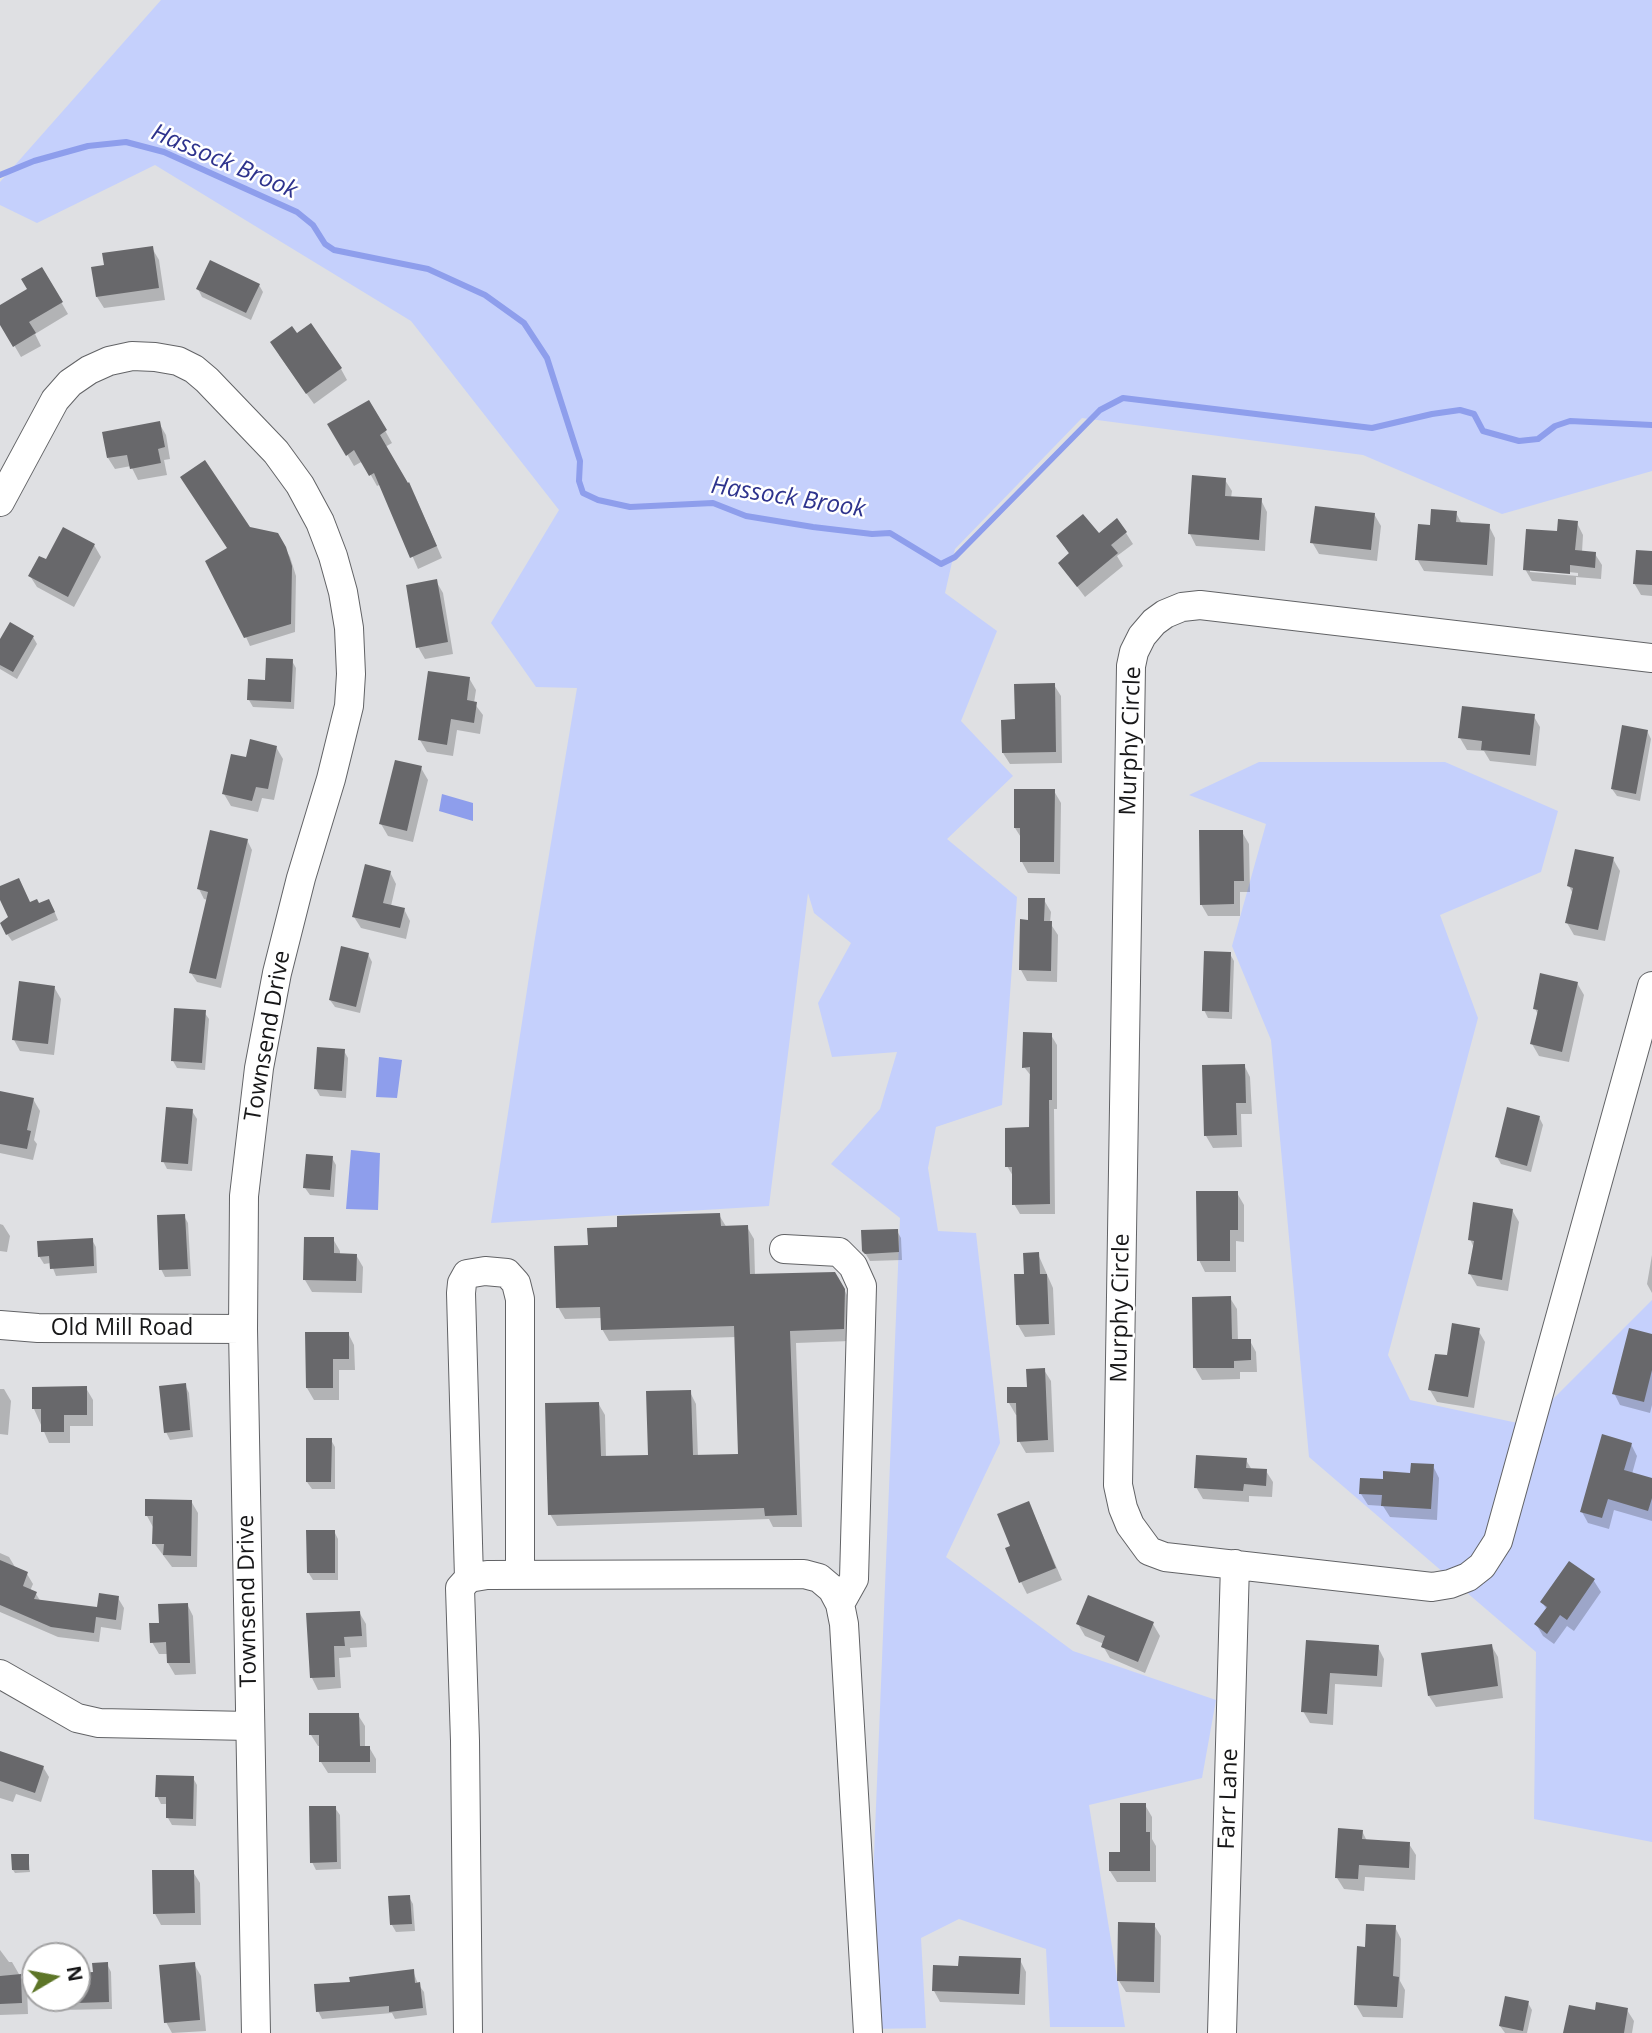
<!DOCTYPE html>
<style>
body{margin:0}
#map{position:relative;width:1652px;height:2033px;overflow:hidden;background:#dfe0e3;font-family:"Open Sans",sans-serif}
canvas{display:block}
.north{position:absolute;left:21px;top:1942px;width:70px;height:70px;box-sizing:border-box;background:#fff;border:2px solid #a2a2a3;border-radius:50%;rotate:80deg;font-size:19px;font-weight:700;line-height:28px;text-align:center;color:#171718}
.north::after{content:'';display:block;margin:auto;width:24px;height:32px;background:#5d7527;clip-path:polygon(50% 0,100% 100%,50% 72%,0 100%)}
</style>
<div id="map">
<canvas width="1652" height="2033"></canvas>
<div class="north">N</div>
</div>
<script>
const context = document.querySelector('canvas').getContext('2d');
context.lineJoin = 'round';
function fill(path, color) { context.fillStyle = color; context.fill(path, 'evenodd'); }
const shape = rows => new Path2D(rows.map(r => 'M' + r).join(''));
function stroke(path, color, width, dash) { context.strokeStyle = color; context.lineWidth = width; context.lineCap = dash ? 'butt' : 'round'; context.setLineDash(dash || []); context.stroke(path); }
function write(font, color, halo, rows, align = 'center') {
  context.font = font + ' "Open Sans",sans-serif'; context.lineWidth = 5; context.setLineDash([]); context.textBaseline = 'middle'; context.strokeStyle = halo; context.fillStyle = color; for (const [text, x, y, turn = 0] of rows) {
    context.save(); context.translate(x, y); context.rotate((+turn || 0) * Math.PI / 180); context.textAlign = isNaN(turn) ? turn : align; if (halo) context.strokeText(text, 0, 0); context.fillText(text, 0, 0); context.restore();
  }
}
fill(shape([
 [161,0,1652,0,1652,471,1502,514,1363,455,1082,418,955,549,945,593,997,631,961,721,1013,776,947,839,1017,897,1002,1105,936,1127,928,1168,938,1231,976,1233,1000,1443,946,1557,1073,1651,1216,1700,1202,1778,1089,1805,1125,2027,1050,2027,1046,1949,959,1919,921,1938,926,2028,871,2029,868,2002,900,1218,831,1164,880,1109,897,1052,832,1057,818,1003,851,943,814,913,808,893,769,1206,491,1223,535,938,577,688,536,687,491,623,559,510,411,321,155,165,37,223,0,205,0,182],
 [1259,762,1445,762,1558,811,1541,872,1440,915,1478,1018,1388,1355,1410,1400,1527,1425,1652,1300,1652,1842,1534,1819,1536,1652,1309,1457,1271,1040,1232,946,1266,824,1189,795]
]), '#c5d0fc');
fill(shape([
 [442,794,473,803,473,821,439,811],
 [379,1057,402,1060,397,1098,376,1097],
 [351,1150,380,1153,378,1210,346,1209]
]), '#8e9eec');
fill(shape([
 [152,248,159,260,165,300,104,308,97,297,106,267],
 [42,269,68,314,35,334,41,346,21,357,0,321,0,307,29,289],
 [259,285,263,292,251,320,202,297,198,289],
 [296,335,341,369,347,380,314,404,279,355],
 [369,402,392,443,385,447,415,496,442,558,418,569,381,484,377,486,363,461,354,466,330,425],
 [159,423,166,435,170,459,164,460,167,475,138,480,131,466,115,469,108,458],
 [1225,480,1232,491,1231,498,1261,500,1267,512,1265,551,1196,546,1190,534],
 [1456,513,1462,524,1489,526,1495,538,1493,576,1424,571,1417,559,1432,527],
 [1374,514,1381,526,1377,561,1319,554,1312,542],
 [1577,523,1583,535,1582,552,1595,554,1602,565,1601,579,1576,577,1576,585,1532,581,1525,569,1559,533],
 [1530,568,1578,573,1578,576,1530,572],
 [248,528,277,535,290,557,296,576,295,632,250,646,246,637,229,549],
 [1126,533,1133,544,1117,556,1123,566,1085,597,1060,564,1070,555,1058,537],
 [94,545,101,557,74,607,37,587,30,576,46,562],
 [1652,553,1652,596,1641,595,1634,583],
 [436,581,443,593,453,654,425,659,418,647],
 [33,637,37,644,17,679,0,669,0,643],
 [292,661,296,668,294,709,253,707,249,700],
 [469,678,476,690,474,703,483,715,480,734,457,730,453,756,427,752,420,740],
 [1054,685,1061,696,1062,763,1010,764,1003,753,1017,721],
 [1533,715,1540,727,1536,766,1490,761,1484,751,1467,750,1460,738],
 [1647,731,1651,739,1640,801,1617,796,1612,789],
 [276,747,283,759,274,800,262,798,258,812,231,806,224,794,248,759],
 [421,768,428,780,413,842,388,836,381,824],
 [1054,791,1061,803,1060,874,1028,873,1022,862,1022,839,1015,828],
 [1242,832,1249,844,1250,892,1240,892,1240,916,1208,916,1201,904],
 [247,840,252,850,221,988,197,982,191,973,208,900,204,899,199,889],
 [1613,859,1620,871,1605,941,1574,935,1567,923,1573,894,1569,886],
 [390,872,396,884,391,906,404,909,410,921,406,939,361,928,354,917],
 [0,888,30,903,53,908,58,920,12,941,7,934,10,918,0,896],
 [1044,900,1051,912,1050,923,1058,935,1057,982,1027,981,1021,970,1030,921],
 [368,954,372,962,360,1013,335,1007,330,1000],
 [1230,954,1234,961,1232,1019,1208,1018,1204,1010],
 [1577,983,1584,995,1569,1062,1539,1056,1532,1044,1538,1015,1535,1008],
 [54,987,61,999,54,1055,20,1051,14,1040],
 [204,1012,209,1019,205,1070,177,1068,173,1061],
 [1051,1035,1057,1045,1057,1109,1054,1109,1055,1214,1020,1214,1014,1204,1013,1176,1007,1166,1031,1129,1032,1077,1024,1067],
 [344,1051,348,1058,346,1098,320,1096,316,1089],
 [1244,1065,1250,1077,1252,1114,1241,1114,1242,1147,1213,1148,1206,1136,1204,1067],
 [0,1093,33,1099,40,1111,34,1140,37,1144,33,1160,0,1153],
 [192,1111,197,1119,192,1171,167,1169,163,1161],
 [1539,1117,1543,1125,1531,1172,1501,1164,1497,1157],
 [332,1158,336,1165,334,1197,310,1195,305,1188],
 [1237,1193,1244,1205,1244,1242,1236,1241,1236,1272,1205,1272,1199,1260],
 [1512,1210,1519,1222,1508,1291,1477,1286,1470,1274,1474,1248,1470,1239],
 [719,1215,727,1228,747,1227,754,1239,755,1276,838,1277,851,1303,850,1341,796,1343,802,1527,773,1527,769,1519,557,1526,550,1514,598,1403,605,1415,606,1458,650,1457,690,1392,696,1404,698,1457,740,1455,736,1337,609,1341,602,1329,602,1318,565,1319,558,1307,590,1247,619,1229],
 [184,1216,188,1223,191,1276,165,1277,161,1269],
 [0,1224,3,1225,10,1236,7,1252,0,1251],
 [897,1231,901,1238,902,1260,870,1261,864,1251],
 [333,1239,340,1251,340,1255,356,1255,363,1267,362,1293,312,1292,305,1280],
 [92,1240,96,1247,97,1273,56,1276,51,1263,44,1264,39,1256],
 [1038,1254,1053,1288,1055,1335,1025,1337,1018,1325,1026,1275],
 [1652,1255,1652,1293,1647,1284],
 [1230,1298,1237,1309,1238,1341,1250,1341,1256,1352,1257,1372,1240,1372,1240,1379,1202,1380,1195,1368],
 [1478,1330,1485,1342,1474,1408,1437,1402,1430,1390,1448,1357],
 [348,1333,354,1345,355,1370,339,1370,339,1400,314,1400,307,1388,307,1334],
 [1652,1336,1652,1405,1650,1413,1620,1405,1614,1393],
 [1044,1370,1051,1381,1054,1452,1026,1453,1019,1441,1018,1415,1016,1415,1009,1403,1028,1388],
 [185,1385,189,1393,193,1437,170,1440,166,1432],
 [86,1388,93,1400,93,1426,70,1426,70,1443,49,1443,34,1409],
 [0,1389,4,1389,11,1401,8,1435,0,1434],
 [331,1440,335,1447,335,1489,312,1489,307,1482],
 [1631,1444,1637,1456,1632,1474,1652,1480,1652,1521,1614,1510,1609,1529,1588,1523,1582,1512],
 [1246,1460,1252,1470,1266,1471,1273,1482,1272,1497,1249,1496,1249,1502,1203,1499,1196,1487],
 [1433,1466,1439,1478,1437,1520,1390,1517,1383,1506,1368,1505,1361,1494,1384,1481,1412,1475],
 [191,1501,198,1513,197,1567,172,1567,154,1543,153,1527,147,1516],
 [1029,1503,1062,1580,1027,1594,1021,1582,1013,1547],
 [334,1531,338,1539,338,1580,313,1580,308,1572],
 [0,1553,9,1557,15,1567,27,1574,33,1584,30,1591,36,1594,41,1602,99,1609,118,1598,124,1608,121,1630,101,1627,99,1642,58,1637,0,1612],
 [1570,1563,1594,1581,1601,1592,1574,1631,1567,1626,1554,1644,1543,1636,1536,1624,1547,1610,1542,1602],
 [187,1604,193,1616,196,1674,175,1675,168,1663,168,1654,159,1654,152,1642,160,1625],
 [359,1612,366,1624,367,1647,350,1648,351,1657,339,1658,341,1688,318,1690,312,1678,308,1615],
 [1078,1624,1153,1624,1160,1636,1145,1673,1110,1658,1103,1646,1104,1644,1085,1636],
 [1308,1642,1378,1647,1384,1659,1382,1687,1335,1684,1333,1725,1310,1723,1303,1711],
 [1491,1645,1498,1657,1503,1698,1436,1707,1429,1696],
 [358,1715,365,1726,365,1747,369,1747,376,1759,376,1773,328,1773,321,1762,321,1746,318,1746,311,1735],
 [0,1753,43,1767,49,1777,41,1802,16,1794,13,1802,0,1798],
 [193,1778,197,1785,196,1826,172,1825,168,1818,168,1804,161,1804,157,1796],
 [1145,1805,1152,1817,1152,1839,1156,1846,1156,1882,1117,1882,1110,1871,1122,1854],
 [335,1808,340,1815,341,1869,316,1870,312,1862],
 [1362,1831,1367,1841,1409,1844,1416,1855,1415,1880,1365,1877,1364,1891,1344,1889,1337,1878],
 [28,1855,30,1872,15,1873,13,1870],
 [193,1872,200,1883,201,1925,161,1925,155,1914],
 [409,1897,413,1904,415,1931,396,1932,392,1925],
 [1154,1925,1161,1936,1160,1993,1126,1992,1119,1981],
 [1395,1927,1401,1939,1400,1981,1405,1990,1403,2018,1363,2017,1356,2005,1367,1949],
 [0,1950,9,1962,12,1962,27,1988,28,2014,0,2015],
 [1020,1960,1026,1972,1025,2005,940,2002,934,1991,960,1968],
 [107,1964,111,1972,112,2009,60,2010,55,1998,77,1998,77,1975,94,1974],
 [194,1964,201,1976,206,2031,172,2033,166,2022],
 [413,1971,418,1984,424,1992,427,2015,395,2019,392,2013,322,2019,318,2011,351,1983],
 [1528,2003,1532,2010,1527,2033,1505,2033,1500,2026],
 [1627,2010,1634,2021,1632,2033,1565,2033]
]), '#0003');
stroke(shape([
 [0,175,34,161,88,146,126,142,164,152,297,212,313,225,325,244,334,250,428,269,485,295,524,323,547,358,580,461,579,481,583,493,598,500,630,507,713,503,746,516,813,527,872,534,890,533,941,564,955,557,1100,410,1123,398,1372,428,1432,414,1460,410,1474,414,1483,431,1519,441,1538,439,1555,426,1570,421,1652,425]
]), '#8e9eec', 6);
fill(shape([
 [153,246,159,288,96,297,91,267,104,265,102,253],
 [210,260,260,284,246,313,196,289],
 [42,267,63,302,29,322,36,333,13,347,0,325,0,305,27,289,21,279],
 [311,323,342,368,306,394,270,342,292,326,297,333],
 [369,400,387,430,380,435,408,483,409,482,437,546,410,558,374,473,369,476,354,450,346,456,327,424],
 [160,421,165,447,158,449,161,463,130,469,127,455,107,458,102,432],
 [205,460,250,527,278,533,286,547,292,566,291,624,244,638,205,561,227,548,180,477],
 [1192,475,1226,478,1225,496,1262,498,1259,540,1188,534],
 [1315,506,1375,513,1371,550,1310,543],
 [1431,509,1457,511,1456,522,1490,524,1487,565,1415,560,1418,524,1430,525],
 [1083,514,1099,533,1117,518,1127,532,1111,545,1118,553,1077,587,1058,563,1069,553,1056,536],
 [1558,519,1578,521,1575,550,1596,552,1595,568,1570,565,1570,574,1523,570,1526,529,1557,531],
 [63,527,95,544,68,597,28,576,39,556,46,559],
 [1636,550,1652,551,1652,585,1633,584],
 [437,579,448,642,416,648,406,585],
 [10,622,34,636,13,672,0,665,0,639],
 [266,658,293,659,291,702,247,700,248,679,265,680],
 [428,671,470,677,467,700,477,702,474,723,451,719,447,745,418,740],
 [1055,683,1056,752,1002,753,1001,720,1015,719,1014,684],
 [1462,706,1535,714,1530,755,1481,750,1482,741,1458,738],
 [1622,725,1648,730,1636,794,1611,789],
 [250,739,277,746,268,789,256,787,252,801,222,794,231,754,246,757],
 [395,760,422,766,407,831,379,824],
 [1014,789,1055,789,1054,862,1020,862,1020,828,1014,828],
 [210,830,248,839,216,979,189,973,208,892,197,889],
 [1199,830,1243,830,1244,881,1234,881,1234,904,1200,905],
 [1575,849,1614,857,1598,930,1565,923,1573,888,1567,886],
 [365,864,391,871,383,903,405,908,400,928,352,917],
 [19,878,30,902,37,899,39,903,49,899,55,912,6,935,0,923,8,917,0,900,0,886],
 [1028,898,1045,898,1044,921,1052,921,1051,971,1019,970,1020,919,1028,920],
 [341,946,369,953,356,1007,329,1000],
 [1204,951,1231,952,1229,1012,1202,1011],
 [1540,973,1578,982,1562,1052,1530,1044,1538,1010,1533,1009],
 [19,981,55,986,48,1044,12,1040],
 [174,1008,206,1010,202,1063,171,1061],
 [1023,1032,1052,1033,1052,1100,1049,1100,1050,1204,1012,1205,1012,1167,1005,1167,1005,1128,1029,1127,1030,1067,1022,1068],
 [317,1047,345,1049,342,1091,314,1089],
 [1245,1064,1246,1103,1236,1103,1237,1135,1204,1136,1202,1065],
 [0,1091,34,1098,27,1130,31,1131,27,1149,0,1144],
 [166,1107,193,1109,188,1164,161,1162],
 [1507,1107,1540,1116,1527,1166,1495,1157],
 [306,1154,333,1156,330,1190,303,1188],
 [1196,1191,1238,1191,1238,1230,1230,1230,1230,1261,1197,1261],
 [1473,1202,1513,1209,1502,1280,1468,1274,1474,1241,1468,1240],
 [720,1213,721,1226,748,1225,750,1274,835,1272,845,1289,844,1329,790,1331,797,1515,765,1516,764,1508,548,1515,545,1403,599,1402,601,1456,648,1455,646,1391,691,1390,693,1455,738,1454,734,1326,601,1330,600,1307,556,1308,554,1246,588,1245,587,1228,617,1227,617,1216],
 [185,1214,188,1269,159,1270,157,1215],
 [898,1229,899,1252,865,1254,862,1251,861,1230],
 [304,1237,334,1237,334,1253,357,1254,356,1281,303,1280],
 [93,1238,94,1266,50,1269,49,1256,38,1257,37,1241],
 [1039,1252,1040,1274,1047,1274,1049,1324,1016,1325,1014,1274,1024,1274,1023,1253],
 [1231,1296,1232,1339,1251,1339,1251,1360,1234,1361,1234,1368,1193,1368,1192,1297],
 [1452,1323,1480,1328,1468,1397,1428,1390,1435,1354,1447,1355],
 [1629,1328,1652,1334,1652,1370,1644,1402,1612,1394],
 [305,1332,349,1332,349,1359,333,1359,333,1388,306,1388],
 [1045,1368,1048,1440,1017,1442,1016,1403,1007,1403,1007,1387,1027,1387,1026,1369],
 [186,1383,190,1430,164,1433,159,1386],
 [87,1386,87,1415,64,1415,64,1432,41,1432,41,1409,32,1409,32,1387],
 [1602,1434,1632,1443,1624,1470,1652,1478,1652,1498,1648,1511,1608,1499,1602,1518,1580,1512],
 [306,1438,332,1438,331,1482,306,1482],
 [1196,1455,1247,1458,1246,1468,1267,1469,1266,1486,1244,1484,1243,1491,1194,1488],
 [1411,1463,1434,1464,1431,1509,1381,1506,1382,1495,1359,1494,1360,1478,1383,1479,1383,1471,1410,1473],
 [145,1499,192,1500,191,1556,163,1555,164,1544,152,1544,153,1516,145,1516],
 [1029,1501,1056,1568,1019,1583,1005,1548,1010,1546,997,1514],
 [306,1530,335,1530,335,1573,307,1573],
 [0,1560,28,1572,23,1586,37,1592,34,1599,97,1607,99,1593,119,1596,116,1620,96,1617,94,1633,51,1627,0,1605],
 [1569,1561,1595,1579,1567,1620,1560,1615,1547,1634,1534,1624,1547,1607,1540,1602],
 [1088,1595,1154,1622,1138,1662,1101,1647,1105,1636,1076,1624],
 [188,1603,190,1663,167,1663,166,1642,150,1643,149,1623,159,1623,158,1604],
 [360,1611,362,1636,344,1637,345,1646,334,1646,335,1677,310,1678,306,1613],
 [1306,1640,1379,1645,1377,1676,1330,1673,1327,1714,1301,1712],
 [1492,1644,1498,1686,1428,1696,1421,1653],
 [309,1713,359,1713,360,1746,370,1746,370,1762,319,1762,319,1735,309,1735],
 [0,1751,44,1766,35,1793,0,1781],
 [156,1775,194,1776,193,1819,166,1818,166,1797,155,1797],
 [1120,1803,1146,1803,1146,1832,1150,1832,1150,1871,1109,1871,1109,1852,1120,1852],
 [309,1806,336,1806,337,1862,310,1863],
 [1338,1828,1363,1830,1362,1839,1410,1842,1409,1868,1359,1865,1358,1879,1335,1878],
 [11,1854,29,1854,29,1870,12,1870],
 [152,1870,194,1870,195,1913,153,1914],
 [410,1895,412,1924,390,1925,388,1896],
 [1118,1922,1155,1923,1154,1982,1117,1981],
 [1366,1924,1396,1925,1393,1976,1399,1977,1397,2007,1354,2005,1357,1946,1365,1947],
 [959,1956,1021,1958,1019,1994,932,1991,933,1965,958,1966],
 [108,1962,109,2002,77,2003,77,1973,93,1972,92,1963],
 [195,1962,200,2020,164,2023,159,1965],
 [414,1969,415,1983,420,1982,423,2008,389,2012,389,2006,316,2012,314,1984,350,1982,349,1977],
 [21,1974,22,2003,0,2004,0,1976],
 [1505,1996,1529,2001,1523,2031,1499,2026],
 [1596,2002,1628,2008,1624,2033,1563,2033,1569,2005,1595,2010]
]), '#68686b');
const minor = shape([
 [0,502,55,400,70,383,89,370,109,361,132,356,155,357,178,361,194,369,207,380,276,452,300,485,320,522,333,556,343,592,349,628,351,674,349,706,331,779,301,878,277,973,259,1068,244,1196,243,1329,256,2033],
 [1652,658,1200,605,1182,607,1165,614,1154,622,1142,636,1134,652,1131,666,1118,1485,1123,1508,1130,1525,1149,1551,1165,1557,1432,1587,1450,1584,1468,1577,1482,1566,1498,1541,1652,986],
 [784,1249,839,1252,853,1266,862,1286,854,1579,840,1604],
 [0,1325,38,1328,243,1329],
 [469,1578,461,1293,462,1283,467,1274,485,1271,507,1273,516,1283,520,1299,520,1574],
 [0,1674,77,1718,99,1723,250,1726],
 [468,2033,465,1741,460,1588,469,1578,487,1575,804,1574,819,1578,832,1589,840,1604,844,1624,868,2033],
 [1222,2033,1235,1564]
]);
stroke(minor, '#626366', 30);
stroke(minor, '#fff', 28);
write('23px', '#171718', '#fff', [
 ["Murphy Circle",1131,741,-88],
 ["Townsend Drive",268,1036,-80],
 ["Murphy Circle",1121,1308,-89],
 ["Old Mill Road",122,1328],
 ["Townsend Drive",248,1601,-91],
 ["Farr Lane",1229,1799,-88]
]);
write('italic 24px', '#2e338d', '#fff', [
 ["Hassock Brook",224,162,23],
 ["Hassock Brook",788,498,9]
]);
</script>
